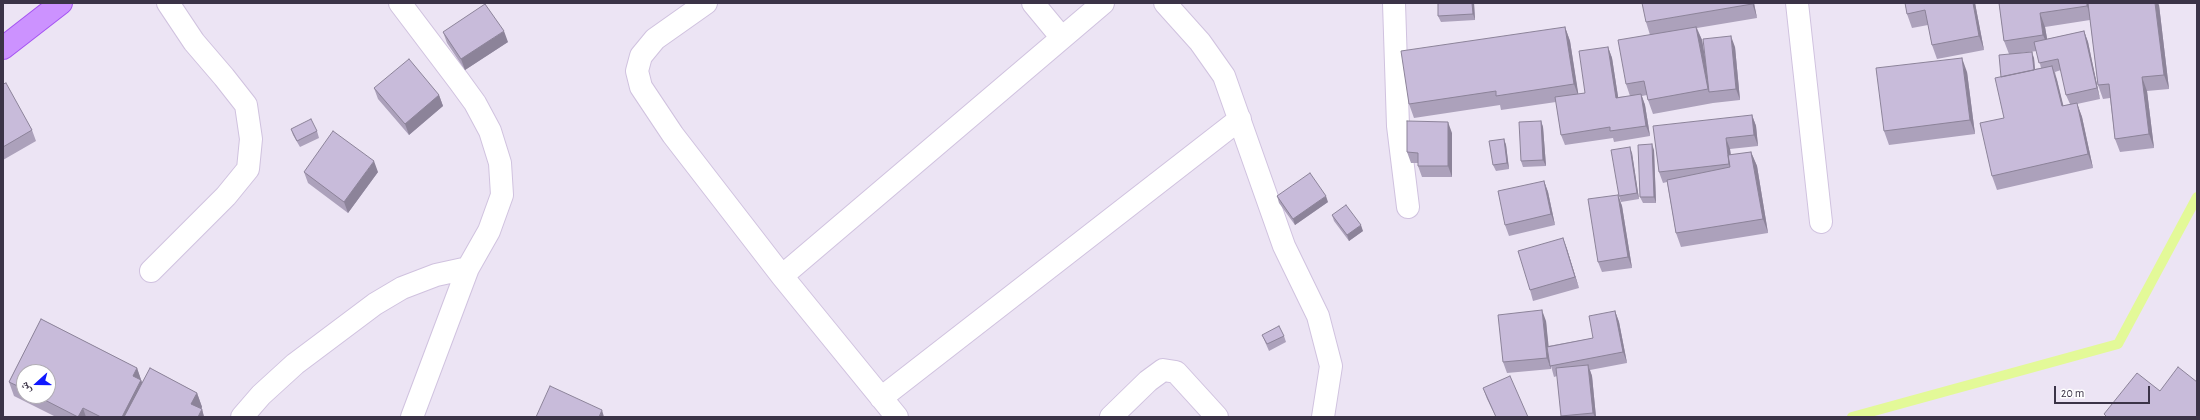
<!DOCTYPE html>
<meta charset="utf-8">
<style>
body{margin:0}
#map{position:relative;width:2200px;height:420px;overflow:hidden;background:#ece4f4;font-family:"Alegreya Sans","Noto Naskh Arabic",sans-serif}
canvas{display:block}
.frame{position:absolute;inset:0;border:4px solid #3b3347;pointer-events:none}
.north{position:absolute;left:16px;top:364px;width:40px;height:40px;box-sizing:border-box;background:#fff;border:1px solid #b1adb5;border-radius:50%;rotate:249deg;font-size:11px;font-weight:700;line-height:16px;text-align:center;color:#3b3347}
.north::after{content:'';display:block;margin:auto;width:14px;height:18px;background:#1018ff;clip-path:polygon(50% 0,100% 100%,50% 72%,0 100%)}
.scale{position:absolute;left:2054px;top:386px;width:96px;height:18px;box-sizing:border-box;border:2px solid #3b3347;border-top:0;padding-left:5px;font-size:12px;line-height:14px;white-space:nowrap;color:#3b3347;-webkit-text-stroke:3px #fff;paint-order:stroke}
</style>
<div id="map">
<canvas width="2200" height="420"></canvas>
<div class="frame"></div>
<div class="north">ش</div>
<div class="scale">20 m</div>
</div>
<script>
const context = document.querySelector('canvas').getContext('2d');
context.lineJoin = 'round';
const shape = rows => new Path2D(rows.map(r => 'M' + r).join(''));
function stroke(path, color, width, dash) { context.strokeStyle = color; context.lineWidth = width; context.lineCap = dash ? 'butt' : 'round'; context.setLineDash(dash || []); context.stroke(path); }
function fill(path, color) { context.fillStyle = color; context.fill(path, 'evenodd'); }
stroke(shape([
 [1852,417,2118,344,2197,197]
]), '#e3f998', 10);
const minor = shape([
 [400,3,459,81,475,103,490,131,500,163,502,195,489,231,468,268,412,417],
 [706,3,655,39,641,56,637,71,641,87,673,135,782,276,897,417],
 [1033,3,1062,38],
 [1165,3,1200,42,1224,76,1284,246,1318,316,1331,366,1323,417],
 [1394,3,1398,126,1408,207],
 [1797,3,1821,222],
 [151,271,226,196,248,169,251,139,246,105,224,77,194,42,168,3],
 [782,276,1103,3],
 [881,398,1240,119],
 [242,417,261,395,295,364,375,304,402,288,436,275,468,268],
 [1111,417,1148,381,1163,370,1176,372,1217,417]
]);
const major = shape([
 [3,48,61,3]
]);
stroke(minor, '#d0c2df', 24);
stroke(major, '#a554f2', 24);
stroke(minor, '#fff', 22);
stroke(major, '#cc92ff', 22);
fill(shape([
 [1474,3,1475,20,1441,22,1438,16],
 [1754,3,1757,18,1697,28,1702,40,1706,66,1735,47,1740,100,1713,103,1653,114,1648,100,1647,95,1642,96,1645,105,1650,136,1614,142,1613,138,1565,145,1561,135,1556,102,1501,110,1500,105,1414,118,1409,104,1565,27,1570,41,1578,94,1585,93,1608,47,1612,58,1618,97,1630,96,1626,84,1650,35,1646,22],
 [1905,3,1975,3,1984,50,1937,59,1932,45,1928,25,1912,28,1907,14],
 [1999,3,2159,5,2169,89,2147,91,2154,148,2120,152,2115,139,2110,98,2103,99,2098,85,2090,20,2045,27,2047,39,2084,31,2088,42,2100,99,2077,104,2082,117,2093,168,1997,190,1992,176,2004,118,2001,77,2009,54,2004,41],
 [2037,51,2041,68,2035,69,2034,58,2021,53],
 [2061,70,2066,95,2070,104,2063,106,2057,80,2055,72],
 [443,32,508,42,465,70,447,43],
 [1967,72,1975,134,1889,145,1884,131],
 [3,84,32,130,36,141,3,160],
 [374,88,439,95,443,106,409,135,378,99],
 [1752,115,1756,126,1758,146,1730,149,1731,155,1751,152,1757,166,1768,233,1681,247,1676,233,1667,182,1663,183,1659,172],
 [1541,121,1543,127,1546,166,1523,167,1521,161],
 [291,129,317,131,319,138,300,147,293,135],
 [1452,133,1452,177,1422,177,1418,166,1418,163,1411,163,1407,152],
 [1504,139,1506,145,1509,169,1496,171,1493,165],
 [1654,150,1656,203,1643,203,1640,197],
 [1632,153,1639,199,1621,202,1619,196],
 [304,172,378,172,348,213,308,183],
 [1544,181,1548,192,1555,225,1509,236,1505,225],
 [1618,195,1622,206,1632,268,1602,272,1598,262],
 [1277,196,1328,202,1295,225,1279,203],
 [1332,215,1363,231,1349,241,1334,221],
 [1563,238,1567,249,1579,288,1533,301,1530,290],
 [1615,311,1619,322,1627,363,1590,370,1592,376,1596,417,1562,417,1557,376,1554,377,1551,366,1551,369,1507,373,1503,362,1546,321,1548,346,1593,338],
 [41,319,137,368,142,383,150,368,197,393,202,407,201,409,202,409,204,417,56,417,14,396,9,382],
 [24,372,48,372,48,396,24,396],
 [1262,335,1284,336,1286,342,1269,351],
 [1483,388,1528,417,1496,417,1487,399]
]), '#aca1bb');
fill(shape([
 [1472,3,1474,3,1475,20,1473,14],
 [1752,3,1754,3,1757,18],
 [1973,3,1975,3,1984,50,1979,36],
 [2087,3,2090,3,2092,20,2087,6],
 [2155,3,2158,3,2159,5,2169,89,2164,75],
 [2040,13,2045,27,2049,49,2043,35],
 [1565,27,1570,41,1579,98,1574,84],
 [1696,27,1702,40,1711,91,1709,92,1708,89],
 [504,31,508,42,465,70,461,59],
 [2084,31,2088,42,2100,99,2097,88],
 [1731,36,1735,47,1740,100,1736,89],
 [1608,47,1612,58,1620,109,1616,98],
 [2032,52,2034,58,2036,82,2034,75],
 [1962,58,1967,72,1975,134,1970,120],
 [2052,66,2057,80,2067,120,2062,106],
 [2142,77,2147,91,2154,148,2149,134],
 [1641,94,1645,105,1650,136,1646,126],
 [439,95,443,106,409,135,405,124],
 [2077,103,2082,117,2093,168,2088,154],
 [1752,115,1756,126,1758,146,1754,135],
 [1541,121,1543,127,1546,166,1543,160],
 [1448,122,1452,133,1452,177,1448,166],
 [1726,138,1730,149,1733,175,1729,164],
 [1504,139,1506,145,1509,169,1507,163],
 [1652,144,1654,150,1656,203,1654,197],
 [1630,147,1632,153,1639,199,1637,193],
 [1751,152,1757,166,1768,233,1763,219],
 [374,161,378,172,348,213,344,202],
 [1544,181,1548,192,1555,225,1551,214],
 [1618,195,1622,206,1632,268,1628,257],
 [1326,196,1328,202,1295,225,1293,219],
 [1361,225,1363,231,1349,241,1347,235],
 [1563,238,1567,249,1579,288,1575,277],
 [1542,310,1546,321,1551,369,1547,358],
 [1615,311,1619,322,1627,363,1623,352],
 [1588,365,1592,376,1596,417,1595,417,1593,413],
 [137,368,146,394,134,417,122,417,133,376],
 [197,393,202,407,196,417,191,404],
 [83,408,86,417,78,417],
 [202,409,204,417,198,417],
 [602,410,604,417,599,417]
]), '#8c8399');
const building = shape([
 [1438,3,1472,3,1473,14,1438,16,1438,3],
 [1642,3,1752,3,1752,4,1646,22,1642,3],
 [1905,3,1973,3,1979,36,1932,45,1925,10,1907,14,1905,3],
 [1999,3,2087,3,2087,6,2040,13,2043,35,2004,41,1999,3],
 [2088,3,2155,3,2164,75,2142,77,2149,134,2115,139,2109,84,2098,85,2088,3],
 [485,4,504,31,461,59,443,32,485,4],
 [1565,27,1574,84,1496,96,1496,91,1409,104,1401,51,1565,27],
 [1696,27,1708,89,1648,100,1644,81,1626,84,1618,40,1696,27],
 [2084,31,2097,88,2066,95,2058,59,2039,63,2034,42,2084,31],
 [1731,36,1736,89,1709,92,1703,39,1731,36],
 [1608,47,1616,98,1641,94,1646,126,1610,131,1610,127,1561,135,1555,97,1585,93,1579,51,1608,47],
 [2032,52,2034,70,2001,77,1999,55,2032,52],
 [1962,58,1970,120,1884,131,1876,68,1962,58],
 [409,59,439,95,405,124,374,88,409,59],
 [2052,66,2062,106,2077,103,2088,154,1992,176,1980,123,2004,118,1995,78,2052,66],
 [6,83,32,130,3,147,3,84,6,83],
 [1752,115,1754,135,1726,138,1729,164,1659,172,1653,126,1752,115],
 [311,119,317,131,297,141,291,129,311,119],
 [1407,121,1448,122,1448,166,1418,166,1418,153,1407,152,1407,121],
 [1541,121,1543,160,1521,161,1519,122,1541,121],
 [333,131,374,161,344,202,304,172,333,131],
 [1504,139,1507,163,1493,165,1489,141,1504,139],
 [1652,144,1654,197,1640,197,1638,145,1652,144],
 [1630,147,1637,193,1619,196,1611,150,1630,147],
 [1751,152,1763,219,1676,233,1667,180,1730,167,1728,155,1751,152],
 [1310,173,1326,196,1293,219,1277,196,1310,173],
 [1544,181,1551,214,1505,225,1498,191,1544,181],
 [1618,195,1628,257,1598,262,1588,199,1618,195],
 [1346,205,1361,225,1347,235,1332,215,1346,205],
 [1563,238,1575,277,1530,290,1518,251,1563,238],
 [1542,310,1547,358,1503,362,1498,315,1542,310],
 [1615,311,1623,352,1550,366,1547,347,1593,338,1589,316,1615,311],
 [41,319,137,368,133,376,141,380,122,417,101,417,83,408,78,417,37,396,48,396,48,372,24,372,24,389,9,382,41,319],
 [1279,326,1284,336,1267,344,1262,335,1279,326],
 [1588,365,1593,413,1561,416,1556,368,1588,365],
 [2178,367,2197,382,2197,417,2107,417,2104,414,2137,373,2160,391,2178,367],
 [150,368,197,393,191,404,202,409,198,417,124,417,150,368],
 [1510,376,1528,417,1496,417,1483,388,1510,376],
 [550,386,602,410,599,417,536,417,550,386]
]);
fill(building, '#c8bbda');
stroke(building, '#8c8399', 1);
</script>
